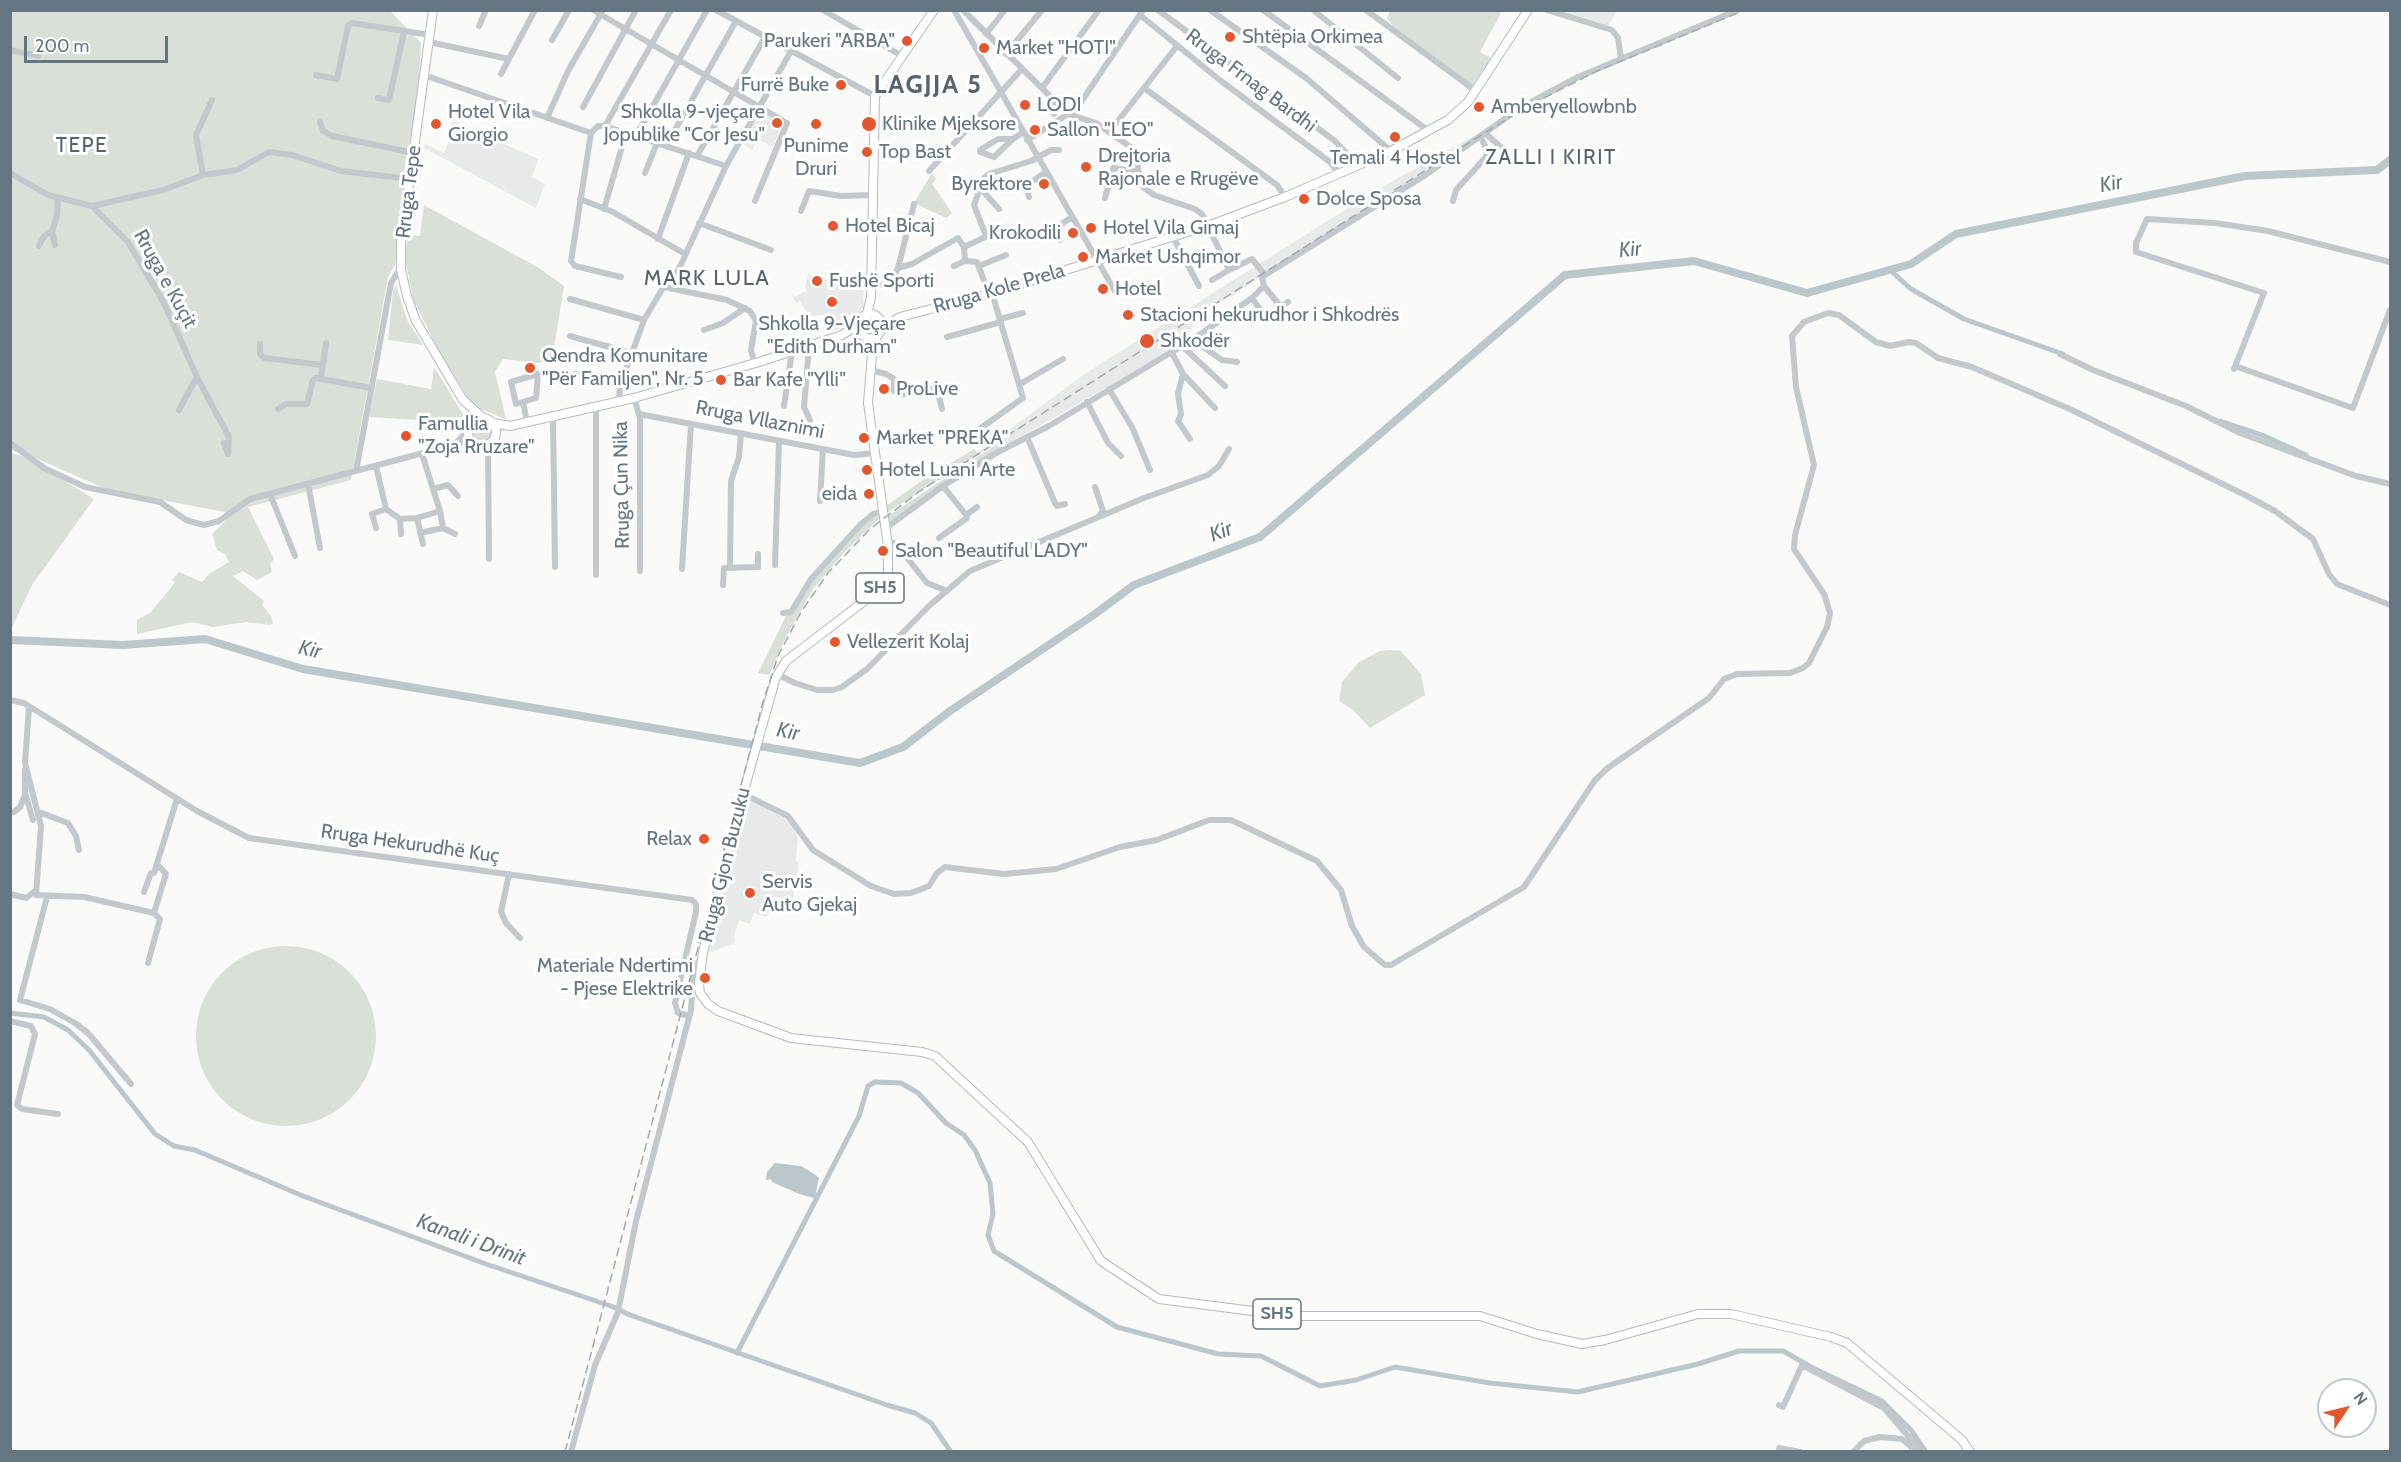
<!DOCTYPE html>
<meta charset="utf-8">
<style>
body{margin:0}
#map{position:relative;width:2401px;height:1462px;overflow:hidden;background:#fafaf8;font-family:Cabin,sans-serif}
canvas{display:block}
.frame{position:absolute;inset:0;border:12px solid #657683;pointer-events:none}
.north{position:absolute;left:2317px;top:1378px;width:60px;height:60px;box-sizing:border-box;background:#fff;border:2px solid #c1c8cd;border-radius:50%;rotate:55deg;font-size:16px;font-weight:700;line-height:24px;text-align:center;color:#657683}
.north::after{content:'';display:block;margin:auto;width:21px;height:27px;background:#e4572e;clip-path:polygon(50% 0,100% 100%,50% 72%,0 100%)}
.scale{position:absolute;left:24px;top:36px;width:144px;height:27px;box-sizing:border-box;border:3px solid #657683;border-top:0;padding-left:8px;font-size:18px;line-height:21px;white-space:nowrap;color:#657683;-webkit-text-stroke:4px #fff;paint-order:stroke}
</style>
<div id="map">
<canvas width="2401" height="1462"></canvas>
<div class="frame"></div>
<div class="north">N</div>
<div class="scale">200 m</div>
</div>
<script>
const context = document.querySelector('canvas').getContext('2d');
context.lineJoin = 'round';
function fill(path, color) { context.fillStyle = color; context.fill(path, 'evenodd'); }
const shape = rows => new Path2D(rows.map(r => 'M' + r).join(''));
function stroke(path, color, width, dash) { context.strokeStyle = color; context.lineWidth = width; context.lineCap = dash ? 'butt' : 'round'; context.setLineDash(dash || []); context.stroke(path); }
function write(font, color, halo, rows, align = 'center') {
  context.font = font + ' Cabin,sans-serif'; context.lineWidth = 6; context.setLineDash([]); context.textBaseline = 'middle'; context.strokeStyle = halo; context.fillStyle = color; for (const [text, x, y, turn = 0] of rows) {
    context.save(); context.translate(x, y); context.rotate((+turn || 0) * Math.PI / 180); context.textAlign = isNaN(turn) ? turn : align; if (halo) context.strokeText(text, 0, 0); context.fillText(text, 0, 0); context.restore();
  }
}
fill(shape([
 [1551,10,1617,11,1608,26],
 [761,109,783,122,773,147,758,139,752,150,741,143],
 [453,121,538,159,532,177,545,184,536,208,424,148,425,144,444,153,450,138,446,136],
 [1481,132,1483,136,1198,317,1185,340,1173,349,1001,448,997,444,1002,441,999,437,1086,373,1375,191],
 [808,274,863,291,864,307,847,327,832,331,827,314,809,317,800,301,796,303,793,298,808,290,805,287],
 [747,800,788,820,798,836,796,861,799,862,793,900,774,896,767,917,754,913,750,924,739,920,734,936,735,943,708,953]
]), '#e8e9e9');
fill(shape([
 [10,11,390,11,421,43,417,111,406,157,395,265,388,277,351,480,248,507,274,559,270,564,272,572,257,580,243,571,233,576,264,601,262,605,271,616,273,623,270,625,246,622,213,627,192,622,137,634,137,620,150,613,170,589,175,582,172,580,179,572,202,582,209,574,229,562,225,554,217,550,212,534,237,510,225,512,108,490,31,456,11,450],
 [1390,11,1502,11,1480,52,1491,58,1473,85,1466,82,1393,26,1387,18],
 [932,173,936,179,932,184,952,213,946,218,914,203],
 [424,205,539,268,564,286,552,360,539,363,503,359,495,372,506,419,473,406,438,349,413,299,405,257,408,235,420,236],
 [396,285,407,320,423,345,388,340,393,291],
 [434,367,463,414,464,423,369,417,377,379,431,389],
 '471 431a11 11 0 1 1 22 0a11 11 0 1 1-22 0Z',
 [996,433,999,439,977,455,888,512,886,506,920,482,974,449,977,453,982,450,992,442,990,438],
 [997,444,1001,448,890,521,888,516],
 [11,453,27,458,94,499,32,585,11,629],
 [878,513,879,519,843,554,813,589,786,637,769,675,758,673,787,614,814,578,855,533],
 [1390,650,1401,651,1421,674,1425,695,1370,728,1352,709,1339,701,1342,682,1359,662,1380,651],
 '196 1036a90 90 0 1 1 180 0a90 90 0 1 1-180 0Z'
]), '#dadfd7');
fill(shape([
 [775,1163,801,1166,816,1175,819,1178,816,1192,818,1195,814,1198,799,1194,772,1182,771,1179,766,1180,767,1172]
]), '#bbc7cb');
stroke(shape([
 [1890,270,1911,289,1964,319,2063,354],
 [2220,421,2262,435,2306,455],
 [10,1013,44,1017,68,1030,89,1050,155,1134,174,1146,195,1150,303,1196,486,1264,611,1306,630,1315,887,1405,915,1413,931,1423,951,1452],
 [737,1353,859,1116,868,1086,875,1082,901,1083,918,1093,946,1123,964,1135,975,1150,990,1183,993,1214,988,1235,994,1251,1117,1327,1218,1354,1261,1356,1320,1386,1356,1380,1395,1367,1490,1383,1578,1392,1698,1364,1739,1351,1783,1351,1813,1368,1882,1401,1911,1430,1926,1452]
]), '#bbc7cb', 5);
stroke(shape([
 [10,640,123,645,205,639,303,669,860,763,903,747,950,711,1095,614,1134,585,1260,537,1565,275,1694,261,1807,293,1911,264,1956,234,2245,176,2377,170,2390,160]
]), '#bbc7cb', 8);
const major = shape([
 [433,10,401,243,401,269,407,296,416,321,463,400,482,417],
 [867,314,871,297,875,96,934,10],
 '858 326a12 12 0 1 1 24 0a12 12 0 1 1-24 0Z',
 [882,329,900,317,992,293,1210,225,1285,197,1391,151,1448,120,1468,102,1528,10],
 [877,335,872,354,868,403,888,546,888,575,876,592,786,661,776,677,743,794,703,952,699,985,700,993,708,1004,718,1011,791,1038,922,1052,935,1056,1028,1142,1101,1261,1159,1299,1292,1316,1480,1316,1537,1334,1582,1344,1605,1340,1698,1314,1731,1314,1831,1337,1847,1343,1962,1440,1970,1452],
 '468 432a14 14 0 1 1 28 0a14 14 0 1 1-28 0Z',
 [493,423,510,426,634,398,759,362,842,335,859,324]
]);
stroke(major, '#b5babe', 10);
stroke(shape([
 [593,10,787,123,755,201],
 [716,10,875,96],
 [823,10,902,56],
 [954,10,1116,293],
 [963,10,1068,114,1096,123,1132,148,1138,162,1138,179,1143,187,1154,195,1195,209,1202,214,1229,270,1212,280],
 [1158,10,1335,141,1358,165],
 [1210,10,1306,78,1391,151],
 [1263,10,1429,131],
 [1313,10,1398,78],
 [1366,10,1476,91],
 [1547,10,1612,30,1618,38,1621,58],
 [1140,15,1221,81,1330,162,1339,173],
 [479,26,486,10],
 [986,34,1005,10],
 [552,40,569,10],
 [429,42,509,59],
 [10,50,38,56],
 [1006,54,1042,10],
 [501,74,535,10],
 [316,75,337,79,348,26,352,23,430,35],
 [424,75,591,133],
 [1042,88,1099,10],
 [1144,88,1277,185,1285,197],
 [378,98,389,100,404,32],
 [1053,99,1050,107,1054,114],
 [583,107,636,10],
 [1073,114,1143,10],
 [547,118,568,71,603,10],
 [320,122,323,131,332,136,414,153],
 [605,126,671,10],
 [1110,131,1177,46],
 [591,133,571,261,575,266,621,277],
 [591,133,598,126,605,126,726,166],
 [1486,134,1502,148,1508,161],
 [636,136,707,10],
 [1013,139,994,157,980,152,980,150,998,139,1013,139,1023,132],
 [1027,140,1068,114],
 [666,146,736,21],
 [697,156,765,37],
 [929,171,1022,69],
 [10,173,48,195,92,206],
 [645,173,657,143],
 [203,175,196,135,212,100],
 [980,188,999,209],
 [1029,197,1026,186,1046,172],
 [1105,198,1113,168,1139,172],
 [580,199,613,212,685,254],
 [1453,201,1456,190,1486,157,1487,150,1481,138],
 [92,206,163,190,203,175,237,170,269,152,292,155,341,171,410,179],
 [92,206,128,242,164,303,197,377,229,437,228,454,224,443],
 [604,209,626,133],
 [801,211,809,191,841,196,873,195],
 [699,223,771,250],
 [986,236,974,205,984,178,989,174,1031,161,1051,150,1059,150],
 [1173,237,1199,286],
 [658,239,689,153],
 [1060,240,1057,236,1057,227,1072,217],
 [55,245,52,231,57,216,58,199],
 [39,246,44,236,52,231],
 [964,247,998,231],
 [954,266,965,261,977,262,989,294],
 [979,266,1006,255],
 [898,268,912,264,958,238,964,247,965,261],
 [1229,270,1252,259,1265,275],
 [872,285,887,284,891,282,898,268,914,204],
 [1264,286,1281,307,1288,302],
 [664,287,727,300,750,311,756,321,751,350,755,364],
 [1252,298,1266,318],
 [570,299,644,320],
 [1000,319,1023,313],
 [704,330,723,323,745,308],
 [570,336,631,353],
 [947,337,1001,322],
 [1192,339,1222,360,1237,362],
 [260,344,260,354,264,358,323,365],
 [1181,345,1225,386],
 [809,346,804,407,810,420],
 [1171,351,1183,374,1178,394,1181,414,1178,421,1190,439],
 [2060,354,2093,370,2186,406,2240,433,2356,476,2390,484],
 [2235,366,2353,408,2390,310],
 [2234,369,2264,293,2136,252,2136,243,2147,219,2215,223,2268,231,2390,262],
 [870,370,886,374,894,379,894,391,900,395,937,388,942,409],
 [538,374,536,398,516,404,511,382,538,374],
 [575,374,620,386],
 [1183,374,1215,408],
 [321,378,326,343],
 [1020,384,1063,359],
 [1109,389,1132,427,1150,470],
 [634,398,640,418,640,571],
 [619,401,620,386,644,320,670,276,678,271,726,166,791,51],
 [523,402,527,422],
 [1087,402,1108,443,1121,456],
 [784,406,792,351],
 [278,409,286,404,307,404,313,380,316,378,371,388],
 [179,410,197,377],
 [639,414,854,455,876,453],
 [553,416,555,567],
 [971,435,1023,398,992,293],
 [1027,437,1055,503,1057,506,1065,504],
 [457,442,467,431],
 [10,443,44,468,85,487,160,502,186,520,204,525,219,521,250,499,442,448,457,442,473,443],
 [488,445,489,559],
 [376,466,386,509,400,519,417,518,440,511,422,454],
 [356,471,391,283,401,267],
 [308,484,320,548],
 [943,486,966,515],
 [1095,487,1103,511,1099,516],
 [433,489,448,485,458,496],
 [270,494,295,556],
 [820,501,823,449],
 [417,518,423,544],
 [400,519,401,534],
 [376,528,372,514,386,509],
 [443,528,455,534],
 [886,528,943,486,998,452,1049,426,1195,338,1252,298,1264,286,1262,277,1424,176,1520,108,1578,77,1738,10],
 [420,533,443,528,440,511],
 [939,538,967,518,966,515,977,507],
 [887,540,897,545,927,583,947,591],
 [775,565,779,441],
 [730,566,731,481,739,457,741,433],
 [682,569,691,424],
 [596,575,596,406],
 [723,585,724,568,758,567,758,554],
 [783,613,791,612,811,579,861,524,873,514,883,511],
 [777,674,795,683,817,690,833,690,842,687,867,669,930,605,970,571,1144,498,1208,475,1219,466,1229,449],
 [10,700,24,703,197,811,249,838,692,900,696,904,696,912,675,1003,678,1013,689,1016],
 [29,707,25,763,41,826,36,895,84,897,154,913],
 [743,794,788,816,813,850,871,886,894,894,911,893,929,886,937,873,945,867,1004,874,1056,869,1120,847,1157,840,1209,820,1231,820,1317,861,1341,890,1352,926,1364,947,1385,965,1391,965,1524,887,1595,780,1609,767,1709,698,1724,679,1737,674,1790,673,1803,668,1809,663,1827,627,1830,613,1824,594,1794,549,1795,535,1814,465,1796,387,1792,336,1804,322,1828,313,1839,315,1876,342,1890,346,1909,342,1916,343,1938,358,1972,367,2072,410,2249,497,2275,511,2313,539,2329,574,2337,584,2390,605],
 [26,796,33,820],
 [14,812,20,807,25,795,25,770],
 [39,812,68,823,76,836,79,850],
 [509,874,501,912,506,923,520,938],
 [144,892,151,873,154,873,177,799],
 [10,894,26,898,35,891],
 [47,897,20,1000,50,1009,75,1023,88,1033,131,1084],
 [148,963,160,919,154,913,166,874,157,864],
 [10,1021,31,1026,35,1034,17,1105,22,1109,58,1114],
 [1779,1405,1783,1407,1802,1365,1884,1408,1922,1452],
 [1779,1448,1800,1452],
 [571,1452,595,1365,618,1312,636,1221,691,1010,693,980,701,955],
 [1853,1452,1864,1441,1880,1437,1902,1439,1917,1452]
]), '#c3c8cc', 6);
stroke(major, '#fff', 8);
stroke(shape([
 [565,1452,763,702,778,656,801,612,828,573,870,529,920,491,1524,108,1597,71,1745,10]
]), '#a2aab0', 1.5, [9, 4.5]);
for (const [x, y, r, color] of [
 [1230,37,6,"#e4572e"],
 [907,41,6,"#e4572e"],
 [984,48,6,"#e4572e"],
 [841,85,6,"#e4572e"],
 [1025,105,6,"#e4572e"],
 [1479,107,6,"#e4572e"],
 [777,123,6,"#e4572e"],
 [436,124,6,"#e4572e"],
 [816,124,6,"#e4572e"],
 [869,124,8,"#e4572e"],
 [1035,130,6,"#e4572e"],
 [1395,137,6,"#e4572e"],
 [867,152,6,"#e4572e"],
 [1086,167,6,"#e4572e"],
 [1044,184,6,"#e4572e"],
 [1304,199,6,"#e4572e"],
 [833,226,6,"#e4572e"],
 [1091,228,6,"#e4572e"],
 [1073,233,6,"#e4572e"],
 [1083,257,6,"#e4572e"],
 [817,281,6,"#e4572e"],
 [1103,289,6,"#e4572e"],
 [832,302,6,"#e4572e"],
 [1128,315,6,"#e4572e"],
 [1147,341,8,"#e4572e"],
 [530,368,6,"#e4572e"],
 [721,380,6,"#e4572e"],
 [884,389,6,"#e4572e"],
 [406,436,6,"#e4572e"],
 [864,438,6,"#e4572e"],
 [867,470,6,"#e4572e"],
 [869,494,6,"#e4572e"],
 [883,551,6,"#e4572e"],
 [835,642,6,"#e4572e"],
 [704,839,6,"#e4572e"],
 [750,893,6,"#e4572e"],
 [705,978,6,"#e4572e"]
]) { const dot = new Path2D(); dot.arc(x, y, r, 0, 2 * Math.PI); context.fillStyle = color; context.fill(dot); stroke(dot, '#fff', 2); }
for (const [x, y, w] of [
 [880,588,48],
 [1277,1314,48]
]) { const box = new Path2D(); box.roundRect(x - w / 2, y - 15, w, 30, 4.5); context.fillStyle = '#fff'; context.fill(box); stroke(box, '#657683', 1.5); }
write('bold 18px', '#657683', null, [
 ["SH5",880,588],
 ["SH5",1277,1314]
]);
write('20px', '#657683', '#fff', [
 ["Shtëpia Orkimea",1242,37],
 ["Parukeri \"ARBA\"",895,41,"right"],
 ["Market \"HOTI\"",996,48],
 ["Furrë Buke",829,85,"right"],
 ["LODI",1037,105],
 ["Amberyellowbnb",1491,107],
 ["Hotel Vila",448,112],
 ["Giorgio",448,135],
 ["Shkolla 9-vjeçare",765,112,"right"],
 ["Jopublike \"Cor Jesu\"",765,135,"right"],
 ["Klinike Mjeksore",882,124],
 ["Sallon \"LEO\"",1047,130],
 ["Punime",816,146,"center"],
 ["Druri",816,169,"center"],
 ["Top Bast",879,152],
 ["Drejtoria",1098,156],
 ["Rajonale e Rrugëve",1098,179],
 ["Temali 4 Hostel",1395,158,"center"],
 ["Byrektore",1032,184,"right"],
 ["Dolce Sposa",1316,199],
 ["Hotel Bicaj",845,226],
 ["Hotel Vila Gimaj",1103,228],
 ["Krokodili",1061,233,"right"],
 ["Market Ushqimor",1095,257],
 ["Fushë Sporti",829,281],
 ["Hotel",1115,289],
 ["Stacioni hekurudhor i Shkodrës",1140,315],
 ["Shkolla 9-Vjeçare",832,324,"center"],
 ["\"Edith Durham\"",832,347,"center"],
 ["Shkodër",1160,341],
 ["Qendra Komunitare",542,356],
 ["\"Për Familjen\", Nr. 5",542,379],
 ["Bar Kafe \"Ylli\"",733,380],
 ["ProLive",896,389],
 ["Famullia",418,424],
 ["\"Zoja Rruzare\"",418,447],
 ["Market \"PREKA\"",876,438],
 ["Hotel Luani Arte",879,470],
 ["eida",857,494,"right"],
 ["Salon \"Beautiful LADY\"",895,551],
 ["Vellezerit Kolaj",847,642],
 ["Relax",692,839,"right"],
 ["Servis",762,882],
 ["Auto Gjekaj",762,905],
 ["Materiale Ndertimi",693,966,"right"],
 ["- Pjese Elektrike",693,989,"right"]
], 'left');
write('20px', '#657683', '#fff', [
 ["Rruga Frnag Bardhi",1251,81,37],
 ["Rruga Tepe",409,192,-83],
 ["Rruga e Kuçit",165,279,61],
 ["Rruga Kole Prela",999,289,-16],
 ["Rruga Vllaznimi",760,420,11],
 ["Rruga Çun Nika",622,485,-91],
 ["Rruga Hekurudhë Kuç",410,844,8],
 ["Rruga Gjon Buzuku",725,865,-76]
]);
context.letterSpacing = '1.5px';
write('21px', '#57646e', '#fff', [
 ["TEPE",82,146],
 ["ZALLI I KIRIT",1551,158]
]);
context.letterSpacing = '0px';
write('italic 21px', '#60757c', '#fff', [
 ["Kir",2111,184,-11],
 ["Kir",1630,250,-6],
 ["Kir",1221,532,-21],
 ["Kir",310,650,13],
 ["Kir",788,732,10],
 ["Kanali i Drinit",471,1240,20]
]);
context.letterSpacing = '1.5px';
write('22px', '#57646e', '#fff', [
 ["MARK LULA",707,279]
]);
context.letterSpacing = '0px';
context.letterSpacing = '1.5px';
write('bold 26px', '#57646e', '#fff', [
 ["LAGJJA 5",928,85]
]);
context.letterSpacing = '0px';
</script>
